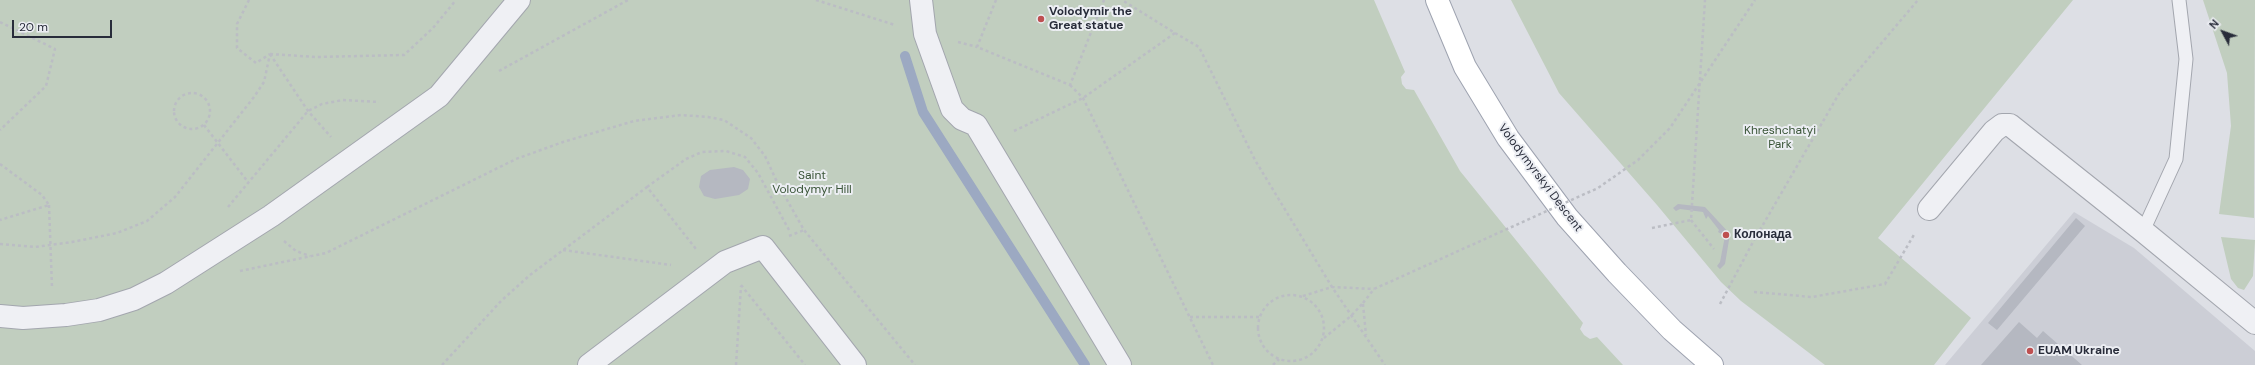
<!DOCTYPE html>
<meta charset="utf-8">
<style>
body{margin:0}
#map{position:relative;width:2255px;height:365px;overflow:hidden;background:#dddfe5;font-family:"DM Sans",sans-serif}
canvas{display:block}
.north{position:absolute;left:2203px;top:12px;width:40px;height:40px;-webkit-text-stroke:3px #eceef3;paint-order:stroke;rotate:311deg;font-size:11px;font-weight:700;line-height:16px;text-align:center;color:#282c3a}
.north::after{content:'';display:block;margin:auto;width:14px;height:18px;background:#282c3a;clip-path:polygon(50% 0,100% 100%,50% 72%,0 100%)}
.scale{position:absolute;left:12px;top:20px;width:100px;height:18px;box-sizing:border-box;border:2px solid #282c3a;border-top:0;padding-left:5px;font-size:12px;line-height:14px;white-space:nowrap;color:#282c3a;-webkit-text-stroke:3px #eceef3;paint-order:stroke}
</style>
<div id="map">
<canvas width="2255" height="365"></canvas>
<div class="north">N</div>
<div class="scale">20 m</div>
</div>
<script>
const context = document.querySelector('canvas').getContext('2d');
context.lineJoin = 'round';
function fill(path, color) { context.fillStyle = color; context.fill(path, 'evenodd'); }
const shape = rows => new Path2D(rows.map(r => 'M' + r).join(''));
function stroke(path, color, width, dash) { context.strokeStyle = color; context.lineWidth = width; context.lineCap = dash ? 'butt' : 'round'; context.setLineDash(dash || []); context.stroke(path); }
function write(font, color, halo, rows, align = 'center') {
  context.font = font + ' "DM Sans",sans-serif'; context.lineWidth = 4; context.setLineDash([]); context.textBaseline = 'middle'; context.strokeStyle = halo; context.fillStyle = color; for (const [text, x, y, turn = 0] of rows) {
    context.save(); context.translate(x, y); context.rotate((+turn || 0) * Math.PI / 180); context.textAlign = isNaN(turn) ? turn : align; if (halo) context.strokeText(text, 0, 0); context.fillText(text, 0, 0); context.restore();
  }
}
fill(shape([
 [2074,212,2134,248,2255,351,2255,365,1945,365]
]), '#ccced6');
fill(shape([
 [0,0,1374,0,1405,72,1401,77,1402,84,1406,89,1414,90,1460,171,1583,323,1580,329,1584,335,1590,339,1597,337,1623,365,0,365],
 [1511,0,2073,0,1878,238,1971,318,1934,365,1825,365,1741,301,1721,282,1657,205,1559,93],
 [2203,0,2255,0,2254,218,2219,214,2231,126,2227,73],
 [2221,237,2255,240,2253,276,2244,290,2238,288,2231,279]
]), '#c1cebf');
stroke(shape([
 [905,56,923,112,1085,365]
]), '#9ca9c2', 10);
fill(shape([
 [734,167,743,170,750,179,748,189,739,195,715,199,704,196,699,187,701,176,710,170],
 [1678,204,1705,207,1730,234,1725,264,1720,269,1717,266,1720,262,1725,236,1718,232,1719,230,1708,216,1706,219,1703,212,1680,209,1676,211,1673,208],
 [2076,218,2085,226,1997,330,1988,323],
 [2019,322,2037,338,2043,331,2082,365,1981,365]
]), '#b5b8c1');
const lane = shape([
 [2143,231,2176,159,2186,59,2179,0]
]);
const street = shape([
 [921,0,925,34,952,109,962,119,976,125,1120,365],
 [1929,209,1994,131,2002,125,2010,125,2143,231,2255,323],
 [0,316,23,318,66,315,99,310,134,299,166,283,271,216,439,96,519,0],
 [589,365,725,262,763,247,855,365]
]);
const primary = shape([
 [1437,0,1465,67,1508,138,1567,217,1617,273,1672,330,1712,365]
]);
stroke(lane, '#a3a6ae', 15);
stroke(street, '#a3a6ae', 24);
stroke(primary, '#9ea3b0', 24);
stroke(shape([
 [249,0,237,24,237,48,256,63,270,54],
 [816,0,895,25],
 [996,0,977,47,1070,85,1104,0],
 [0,22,55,49,46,86,0,130],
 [1175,33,1199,47,1255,160,1332,287,1385,365],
 [958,42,977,47],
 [270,54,316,57,404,55,433,28,456,0],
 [270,54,308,111,331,137],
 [499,71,628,0],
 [1070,85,1083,98,1213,365],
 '174 111a18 18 0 1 1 36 0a18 18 0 1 1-36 0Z',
 [204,125,248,182],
 [1014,131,1083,98,1175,33,1122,0],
 [0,164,42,195,49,205,0,220],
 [647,187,686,159,702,152,726,151,745,157,758,173,789,230],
 [49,205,52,287],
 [228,207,308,111,322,104,343,100,379,102],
 [1691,220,1714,249],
 [1652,228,1691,220,1705,0],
 [789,236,804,230],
 [284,241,296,251,310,256],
 [0,244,35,247,72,242,117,233,147,221,175,197,254,97,264,82,270,54],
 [563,250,671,265],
 [240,271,326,253,516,159,563,142,634,121,681,115,708,117,724,120,751,138,765,156,778,184,804,230,915,365],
 [741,285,805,365],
 [1754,292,1812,297,1885,284,1915,233],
 '1258 328a33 33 0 1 1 66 0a33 33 0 1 1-66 0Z',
 [1303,296,1332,287,1374,289],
 [1363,304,1366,335],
 [1720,304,1753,242,1840,92,1918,0],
 [1190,317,1260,317],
 [1324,338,1351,316,1363,303],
 [442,365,501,301,530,275,647,187,696,249],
 [736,365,741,286],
 [1273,365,1279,359]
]), '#bbbdc4', 2.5, [3, 3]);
stroke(lane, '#eff0f4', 13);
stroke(street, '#eff0f4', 22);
stroke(primary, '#fff', 22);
stroke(shape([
 [1363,303,1374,289,1598,188,1638,160,1670,128,1755,0]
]), '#bbbdc4', 2.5, [3, 3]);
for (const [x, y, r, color] of [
 [1041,19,4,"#be4f50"],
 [1726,235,4,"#be4f50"],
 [2030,351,4,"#be4f50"]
]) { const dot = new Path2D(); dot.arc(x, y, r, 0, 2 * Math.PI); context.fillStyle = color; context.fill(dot); stroke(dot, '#eceef3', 1.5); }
write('bold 12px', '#282c3a', '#eceef3', [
 ["Volodymir the",1049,12],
 ["Great statue",1049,26],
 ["Колонада",1734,235],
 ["EUAM Ukraine",2038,351]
], 'left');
write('12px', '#395437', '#eceef3', [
 ["Khreshchatyi",1780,131],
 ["Park",1780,145],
 ["Saint",812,176],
 ["Volodymyr Hill",812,190]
]);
write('12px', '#282c3a', '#eceef3', [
 ["Volodymyrskyi Descent",1540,178,53]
]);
</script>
